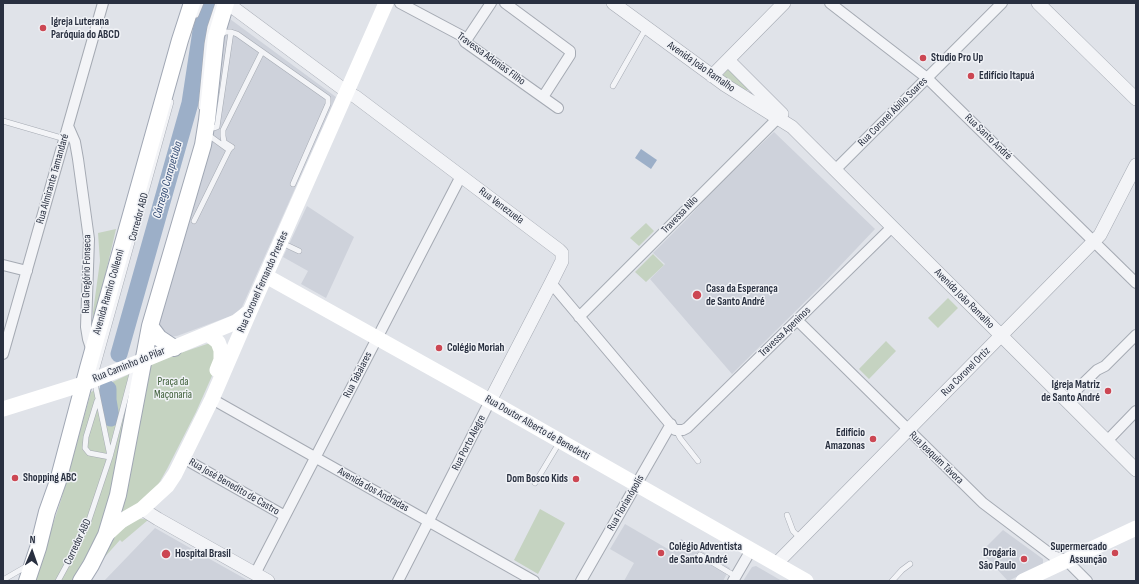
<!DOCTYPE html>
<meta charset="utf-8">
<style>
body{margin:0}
#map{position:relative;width:1139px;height:584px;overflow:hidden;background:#e0e3e9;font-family:"Sofia Sans Condensed",sans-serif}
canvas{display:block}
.frame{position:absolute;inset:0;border:4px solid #293040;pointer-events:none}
.north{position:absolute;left:12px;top:532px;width:40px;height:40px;-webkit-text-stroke:3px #f0f2f6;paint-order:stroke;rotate:2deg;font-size:11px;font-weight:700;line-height:16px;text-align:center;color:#293040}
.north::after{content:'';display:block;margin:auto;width:14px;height:18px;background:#293040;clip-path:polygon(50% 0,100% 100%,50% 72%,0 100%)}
</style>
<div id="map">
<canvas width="1139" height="584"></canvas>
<div class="frame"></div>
<div class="north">N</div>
</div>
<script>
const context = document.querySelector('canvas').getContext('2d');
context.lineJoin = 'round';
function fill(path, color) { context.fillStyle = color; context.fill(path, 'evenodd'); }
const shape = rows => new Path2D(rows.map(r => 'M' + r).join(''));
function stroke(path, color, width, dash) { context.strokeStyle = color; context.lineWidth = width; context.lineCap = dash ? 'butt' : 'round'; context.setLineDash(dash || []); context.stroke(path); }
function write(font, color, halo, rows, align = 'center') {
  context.font = font + ' "Sofia Sans Condensed",sans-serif'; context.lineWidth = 3; context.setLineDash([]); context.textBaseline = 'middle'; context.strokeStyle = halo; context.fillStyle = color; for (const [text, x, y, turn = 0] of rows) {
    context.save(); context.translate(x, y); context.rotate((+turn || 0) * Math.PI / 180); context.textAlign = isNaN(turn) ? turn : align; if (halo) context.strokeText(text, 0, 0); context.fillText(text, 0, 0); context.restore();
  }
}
fill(shape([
 [230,19,336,97,242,307,236,314,177,336,169,337,158,326,226,21],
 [774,132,875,229,821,286,732,374,650,279,665,264,653,253,688,218,718,185],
 [307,206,354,237,326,298,301,284,308,271,283,257],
 [625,524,673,552,681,539,730,568,723,581,624,581,634,563,610,549],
 [155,528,199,553,249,581,104,581],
 [1003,530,1043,559,1043,564,1008,581,981,552],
 [756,566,782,581,743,581,752,567]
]), '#ced2db');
fill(shape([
 [729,68,750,90,746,90,722,78,722,76],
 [646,223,654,231,639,246,630,238],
 [116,229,93,328,93,312,100,261,98,233],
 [653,254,664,265,646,282,635,272],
 [948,298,958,308,938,328,928,318],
 [886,341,896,351,869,379,859,369],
 [213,342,219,360,196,412,167,469,158,485,150,496,119,517,148,364],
 [134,372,107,515,75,581,33,581,43,554,61,500,91,392],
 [540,509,565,523,538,574,514,560],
 [139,518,148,520,122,542,120,540,94,569,114,535]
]), '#c5d3c1');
fill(shape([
 [641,149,657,160,651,169,635,158]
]), '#9cafc8');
stroke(shape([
 [119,354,190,103,201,31,209,3],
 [108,389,108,400,111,418]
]), '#9cafc8', 17);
const service = shape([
 [196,15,201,3],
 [219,34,226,32,231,32,237,34,328,98,328,104,293,184],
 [613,86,646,28],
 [201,107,207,44,210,27,218,3],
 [3,121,65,139],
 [209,123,214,128,217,127,231,32],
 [207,134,229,150,231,147],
 [232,147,224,142,223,136,223,130,262,52],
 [194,221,229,150],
 [282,243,299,251],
 [97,401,86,437,85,448,89,453,110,457],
 [676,430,680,438,698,461],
 [110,456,94,379,171,102],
 [535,483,559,443],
 [787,515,793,531,800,538],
 [700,555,735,576],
 [3,580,27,566],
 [58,581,76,548,89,520,110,457,134,366],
 [892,581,902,570,910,564]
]);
const minor = shape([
 [400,3,462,36,465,42,558,108],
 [505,3,570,51,570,55,543,97],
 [830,3,927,78,1136,283],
 [465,42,491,3],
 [68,126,75,142,78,159,89,239,86,327,88,339,92,351],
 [835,170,1002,3],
 [3,265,27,271],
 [551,283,675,430,683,430,687,428,892,227],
 [579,317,782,114],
 [797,320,983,503,1053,556,1066,560,1087,581],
 [3,354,103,3],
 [212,399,534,581],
 [1066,400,1097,370,1105,366,1136,335],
 [1107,441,1136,411],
 [183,458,285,516],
 [255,574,461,176],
 [398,581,490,401],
 [581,581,671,424],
 [733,581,751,550]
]);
const tertiary = shape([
 [227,3,347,92,356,97,559,250,562,253,562,261,551,283,490,401],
 [613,3,725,85,792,127,1136,470],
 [1038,3,1136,99],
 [728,60,782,114],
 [712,76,784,3],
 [142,509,158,519,268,581],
 [776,564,1100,235,1136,165]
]);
const primary = shape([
 [150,326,159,338,174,348],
 [27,581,38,548,47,512,58,481,88,368,180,40,192,3],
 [81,581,91,565,106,535,118,495,150,326,203,145,207,120,216,36,226,3]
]);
stroke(service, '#a5aab3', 6);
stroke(minor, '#a5aab3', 12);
stroke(tertiary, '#a5aab3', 14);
stroke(primary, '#a0a7b4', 18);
stroke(service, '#f3f4f7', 5);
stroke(minor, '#f3f4f7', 10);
stroke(tertiary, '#f3f4f7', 13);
stroke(shape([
 [266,276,490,401,806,581],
 [208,334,218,342,221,350,221,360,217,370],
 [3,409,83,384,144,360,236,322,249,312],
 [106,535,121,521,142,509,155,497,167,486,175,474,212,399,250,311,386,3],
 [1023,581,1136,528]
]), '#fff', 15);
stroke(primary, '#fff', 16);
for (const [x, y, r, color] of [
 [43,28,4,"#cc4753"],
 [923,58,4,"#cc4753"],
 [971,76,4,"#cc4753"],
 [697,295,5,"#cc4753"],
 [439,348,4,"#cc4753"],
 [1108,391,4,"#cc4753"],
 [873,439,4,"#cc4753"],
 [15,478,4,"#cc4753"],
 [576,479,4,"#cc4753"],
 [661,553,4,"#cc4753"],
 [1115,553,4,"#cc4753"],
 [166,554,5,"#cc4753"],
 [1024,559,4,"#cc4753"]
]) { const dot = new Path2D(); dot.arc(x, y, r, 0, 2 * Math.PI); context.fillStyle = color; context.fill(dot); stroke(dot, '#f0f2f6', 1.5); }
write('bold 11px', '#293040', '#f0f2f6', [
 ["Igreja Luterana",51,22],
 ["Paróquia do ABCD",51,35],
 ["Studio Pro Up",931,58],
 ["Edifício Itapuá",979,76],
 ["Casa da Esperança",706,289],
 ["de Santo André",706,302],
 ["Colégio Moriah",447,348],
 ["Igreja Matriz",1100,385,"right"],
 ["de Santo André",1100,398,"right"],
 ["Edifício",865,433,"right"],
 ["Amazonas",865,446,"right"],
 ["Shopping ABC",23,478],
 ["Dom Bosco Kids",568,479,"right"],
 ["Colégio Adventista",669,547],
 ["de Santo André",669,560],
 ["Supermercado",1107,547,"right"],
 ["Assunção",1107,560,"right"],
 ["Drogaria",1016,553,"right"],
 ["São Paulo",1016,566,"right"],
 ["Hospital Brasil",175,554]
], 'left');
write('11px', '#293040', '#f0f2f6', [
 ["Travessa Adonias Filho",491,59,36],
 ["Avenida João Ramalho",701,67,35],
 ["Rua Coronel Abílio Soares",893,112,-45],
 ["Rua Santo André",988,137,44],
 ["Rua Almirante Tamandaré",53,179,-74],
 ["Rua Venezuela",501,206,37],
 ["Travessa Nilo",680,215,-46],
 ["Corredor ABD",139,217,-75],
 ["Rua Gregório Fonseca",87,274,-89],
 ["Rua Coronel Fernando Prestes",263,282,-66],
 ["Avenida Ramiro Colleoni",109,292,-74],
 ["Avenida João Ramalho",964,299,45],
 ["Travessa Apeninos",785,332,-44],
 ["Rua Caminho do Pilar",129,365,-22],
 ["Rua Coronel Ortiz",966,372,-45],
 ["Rua Tabaiares",358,375,-63],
 ["Rua Doutor Alberto de Benedetti",537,428,30],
 ["Rua Porto Alegre",469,443,-63],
 ["Rua Joaquim Távora",936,458,44],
 ["Rua José Benedito de Castro",234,487,30],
 ["Avenida dos Andradas",373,490,29],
 ["Rua Florianópolis",626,503,-60],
 ["Corredor ABD",78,542,-65]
]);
write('11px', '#3b5c36', '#f0f2f6', [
 ["Praça da",173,382],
 ["Maçonaria",173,395]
]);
write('italic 12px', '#344c74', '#f0f2f6', [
 ["Córrego Carapetuba",168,180,-74]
]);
</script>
